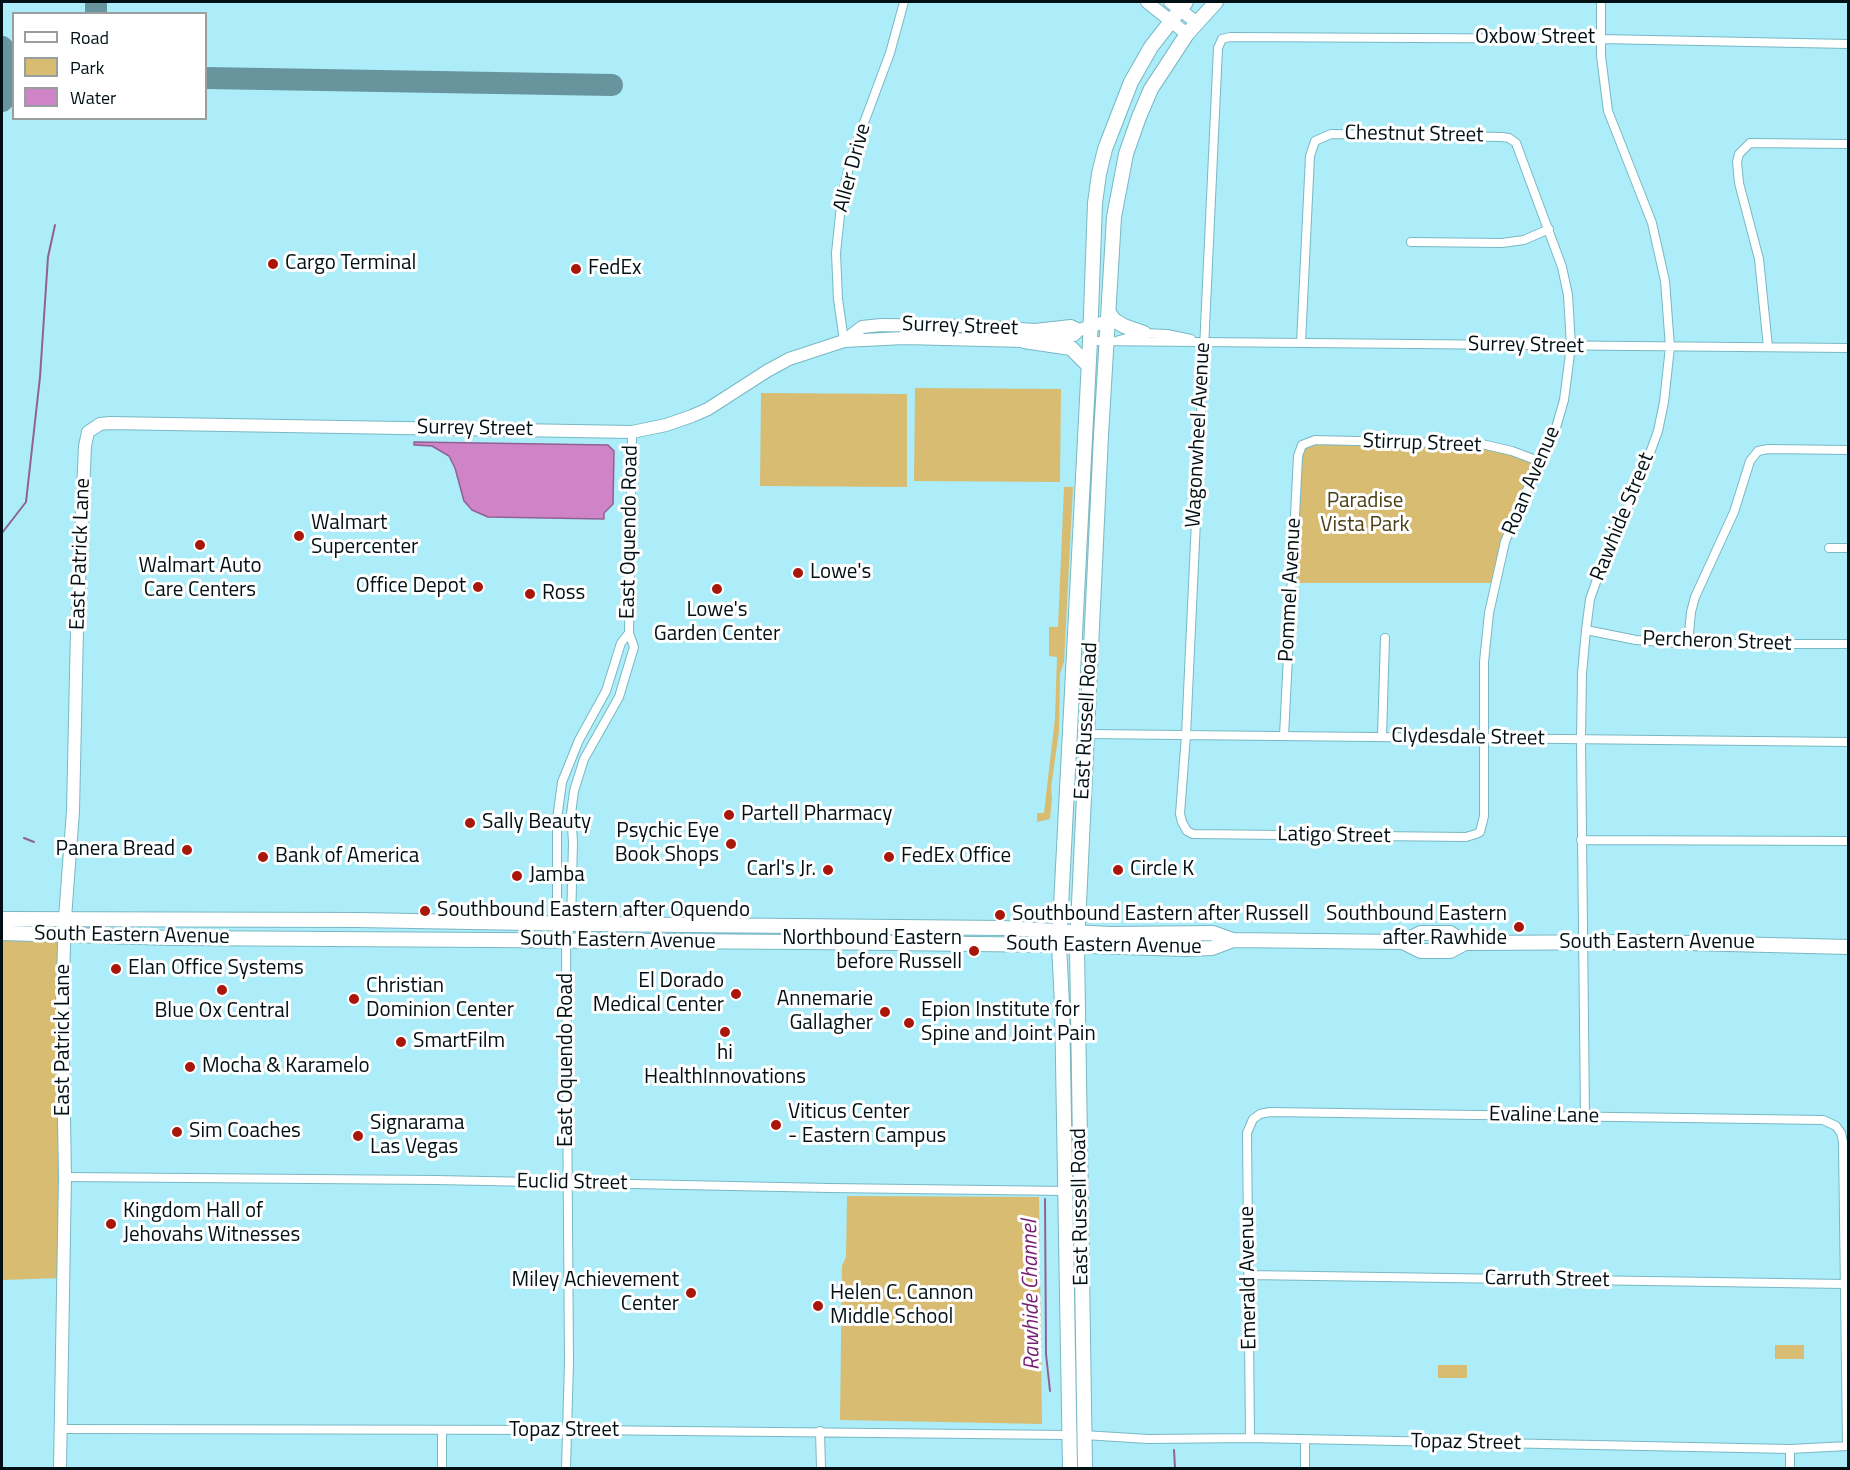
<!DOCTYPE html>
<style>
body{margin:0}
#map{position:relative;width:1850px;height:1470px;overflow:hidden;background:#acedf9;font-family:"Titillium Web",sans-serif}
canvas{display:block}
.frame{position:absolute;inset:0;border:3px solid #001014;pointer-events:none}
.legend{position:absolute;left:12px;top:12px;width:195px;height:108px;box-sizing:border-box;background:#fff;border:2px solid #999fa1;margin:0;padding:8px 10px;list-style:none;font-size:18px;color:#001014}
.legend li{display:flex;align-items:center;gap:12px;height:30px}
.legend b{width:30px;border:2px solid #999fa1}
</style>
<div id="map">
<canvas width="1850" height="1470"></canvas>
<div class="frame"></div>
<ul class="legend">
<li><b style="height:8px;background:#fff"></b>Road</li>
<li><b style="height:16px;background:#d7bc72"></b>Park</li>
<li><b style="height:16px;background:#cf84c8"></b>Water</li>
</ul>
</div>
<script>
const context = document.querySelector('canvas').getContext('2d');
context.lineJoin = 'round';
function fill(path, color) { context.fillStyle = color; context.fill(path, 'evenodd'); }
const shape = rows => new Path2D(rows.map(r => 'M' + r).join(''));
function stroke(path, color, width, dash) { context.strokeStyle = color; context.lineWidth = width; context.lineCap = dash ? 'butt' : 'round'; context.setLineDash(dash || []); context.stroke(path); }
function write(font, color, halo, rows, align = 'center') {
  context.font = font + ' "Titillium Web",sans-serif'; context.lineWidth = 6; context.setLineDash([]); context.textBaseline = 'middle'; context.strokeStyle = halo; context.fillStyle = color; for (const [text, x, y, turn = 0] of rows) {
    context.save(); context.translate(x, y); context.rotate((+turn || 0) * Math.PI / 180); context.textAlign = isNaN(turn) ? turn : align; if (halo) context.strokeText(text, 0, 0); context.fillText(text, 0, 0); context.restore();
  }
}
fill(shape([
 [915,388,1061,389,1060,482,914,481],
 [761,393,907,394,907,487,760,486],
 [1307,443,1458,445,1505,452,1538,466,1493,583,1290,583,1298,453],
 [1064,487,1073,487,1064,662,1060,674,1059,731,1051,788,1052,799,1050,819,1037,822,1037,813,1044,813,1055,718,1057,657,1049,656,1049,627,1058,627],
 [65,935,62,1278,2,1280,2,937],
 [847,1196,1039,1197,1042,1424,840,1420,842,1266,846,1257],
 [1775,1345,1804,1345,1804,1359,1775,1359],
 [1438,1365,1467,1365,1467,1378,1438,1378]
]), '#d7bc72');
const water = shape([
 [414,442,608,445,614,451,613,504,604,513,604,519,488,517,472,510,464,501,455,468,449,456,432,446,414,445,414,442]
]);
fill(water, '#cf84c8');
stroke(water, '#916192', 1.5);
stroke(shape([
 [2,533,26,502,40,377,48,257,55,225],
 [24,838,34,842],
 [1045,1199,1046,1354,1050,1391],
 [1174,1450,1175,1468]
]), '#916192', 2);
stroke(shape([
 [96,14,96,2],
 [2,47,14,61],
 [2,75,14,75],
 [206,78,612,85],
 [2,101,14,89]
]), '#68949e', 22);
const street = shape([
 [1411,242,1502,243,1524,240,1549,229],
 [1119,340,1144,333,1167,334,1191,339],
 [844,341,838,299,836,253,842,196,852,155,890,53,904,2],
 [1090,341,1848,348],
 [1301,343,1310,156,1315,141,1331,134,1502,137,1509,138,1516,143,1562,267,1568,295,1571,346,1564,400,1553,438,1520,504,1505,542,1489,613,1484,662,1484,816,1480,832,1476,834,1466,837,1193,834,1187,831,1182,822,1180,814,1186,735,1218,48,1222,39,1230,37,1601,39,1848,44],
 [1768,347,1759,259,1739,183,1737,162,1739,154,1750,143,1848,144],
 [1829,548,1848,548],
 [1586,630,1636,640,1688,644,1848,644],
 [1688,644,1691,612,1695,597,1734,512,1750,461,1758,451,1768,449,1848,450],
 [1087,734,1848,742],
 [1284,736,1298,456,1302,445,1315,440,1482,444,1512,451,1541,462],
 [1382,736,1385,638],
 [1581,840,1848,841],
 [566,940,557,924,557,819,562,782,579,740,606,691,621,643,629,633],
 [1585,1117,1581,739,1582,674,1586,630,1590,599,1606,554,1638,486,1658,431,1664,402,1670,347,1665,281,1652,223,1608,111,1601,56,1601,2],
 [65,1177,436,1180,830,1188,1068,1191],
 [1249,1275,1845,1284],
 [59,1429,581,1430,1069,1435],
 [820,1431,821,1468],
 [1084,1435,1148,1439,1250,1438,1790,1449,1848,1446],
 [1250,1438,1247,1133,1253,1119,1260,1114,1270,1112,1823,1120,1836,1126,1841,1133,1843,1142,1847,1446],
 [1790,1449,1790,1468],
 [442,1468,442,1431],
 [566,1468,569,1362,566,940,571,924,573,842,571,814,574,791,584,759,619,697,634,647,629,633,632,432],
 [1305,1468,1305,1440]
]);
const secondary = shape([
 [1147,2,1187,34],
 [1170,2,1196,22],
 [844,341,862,327,881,325,974,326,1035,330,1071,326,1079,330],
 [60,1468,65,1177,62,1005,65,918,73,811,77,629,85,446,88,432,100,424,110,423,632,432,666,425,692,416,708,409,767,371,789,359,844,341,904,338,1024,341,1074,335,1079,330,1108,321]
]);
const primary = shape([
 [1109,313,1114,320,1124,326,1144,333],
 [1024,341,1071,348,1088,365],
 [2,919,358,920,585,924,1003,928,1110,934,1213,933,1233,940],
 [2,933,172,938,806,942,1059,945,1185,949,1212,948,1233,940,1403,942,1421,933,1450,933,1465,943],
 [1403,942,1421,951,1450,951,1465,943,1650,942,1848,947],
 [1070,1468,1062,1004,1059,945,1090,341,1095,203,1099,174,1105,149,1131,82,1151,47,1186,2],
 [1085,1468,1077,946,1101,435,1114,217,1126,154,1139,117,1151,89,1187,34,1216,2]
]);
stroke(street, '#78b8c4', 10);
stroke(secondary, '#78b8c4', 14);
stroke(primary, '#78b8c4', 16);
stroke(street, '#fff', 8);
stroke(secondary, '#fff', 12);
stroke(primary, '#fff', 14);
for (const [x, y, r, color] of [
 [273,264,6,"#a9170a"],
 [576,269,6,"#a9170a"],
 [299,536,6,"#a9170a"],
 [200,545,6,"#a9170a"],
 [798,573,6,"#a9170a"],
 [478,587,6,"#a9170a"],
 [717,589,6,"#a9170a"],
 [530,594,6,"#a9170a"],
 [729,815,6,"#a9170a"],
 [470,823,6,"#a9170a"],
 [731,844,6,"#a9170a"],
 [187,850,6,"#a9170a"],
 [263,857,6,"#a9170a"],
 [889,857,6,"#a9170a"],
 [828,870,6,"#a9170a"],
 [1118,870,6,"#a9170a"],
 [517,876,6,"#a9170a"],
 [425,911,6,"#a9170a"],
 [1000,915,6,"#a9170a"],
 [1519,927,6,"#a9170a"],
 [974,951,6,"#a9170a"],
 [116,969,6,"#a9170a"],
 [222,990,6,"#a9170a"],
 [736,994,6,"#a9170a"],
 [354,999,6,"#a9170a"],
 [885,1012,6,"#a9170a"],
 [909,1023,6,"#a9170a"],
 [725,1032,6,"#a9170a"],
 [401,1042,6,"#a9170a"],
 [190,1067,6,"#a9170a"],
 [776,1125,6,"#a9170a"],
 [177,1132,6,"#a9170a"],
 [358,1136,6,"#a9170a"],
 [111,1224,6,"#a9170a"],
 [691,1293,6,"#a9170a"],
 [818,1306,6,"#a9170a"]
]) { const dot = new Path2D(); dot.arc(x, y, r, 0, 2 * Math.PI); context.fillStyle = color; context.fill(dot); stroke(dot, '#fff', 2); }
write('21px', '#001014', '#fff', [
 ["Oxbow Street",1535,38],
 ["Chestnut Street",1414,135,1],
 ["Aller Drive",853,168,-75],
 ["Surrey Street",960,327,2],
 ["Surrey Street",1526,346,1],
 ["Surrey Street",475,429,1],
 ["Wagonwheel Avenue",1199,435,-87],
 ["Stirrup Street",1422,444,2],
 ["Roan Avenue",1532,481,-67],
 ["Rawhide Street",1623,517,-68],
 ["East Oquendo Road",630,532,-89],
 ["East Patrick Lane",81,554,-88],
 ["Pommel Avenue",1291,590,-87],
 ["Percheron Street",1717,642,2],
 ["East Russell Road",1087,721,-87],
 ["Clydesdale Street",1468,738,1],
 ["Latigo Street",1334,836,1],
 ["South Eastern Avenue",132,936,1],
 ["South Eastern Avenue",618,941,1],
 ["South Eastern Avenue",1657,943],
 ["South Eastern Avenue",1104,946,1],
 ["East Patrick Lane",64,1040,-90],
 ["East Oquendo Road",567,1060,-90],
 ["Evaline Lane",1544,1116,1],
 ["Euclid Street",572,1183,1],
 ["East Russell Road",1081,1207,-91],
 ["Emerald Avenue",1249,1278,-91],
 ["Carruth Street",1547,1280,1],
 ["Topaz Street",564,1431],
 ["Topaz Street",1466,1443,1]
]);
write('21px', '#001014', '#fff', [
 ["Cargo Terminal",285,264],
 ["FedEx",588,269],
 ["Walmart",311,524],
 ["Supercenter",311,548],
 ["Walmart Auto",200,567,"center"],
 ["Care Centers",200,591,"center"],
 ["Lowe's",810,573],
 ["Office Depot",466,587,"right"],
 ["Ross",542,594],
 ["Lowe's",717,611,"center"],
 ["Garden Center",717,635,"center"],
 ["Partell Pharmacy",741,815],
 ["Sally Beauty",482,823],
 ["Psychic Eye",719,832,"right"],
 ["Book Shops",719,856,"right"],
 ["Panera Bread",175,850,"right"],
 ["Bank of America",275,857],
 ["FedEx Office",901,857],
 ["Carl's Jr.",816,870,"right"],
 ["Circle K",1130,870],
 ["Jamba",529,876],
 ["Southbound Eastern after Oquendo",437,911],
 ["Southbound Eastern after Russell",1012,915],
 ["Southbound Eastern",1507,915,"right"],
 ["after Rawhide",1507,939,"right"],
 ["Northbound Eastern",962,939,"right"],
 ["before Russell",962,963,"right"],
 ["Elan Office Systems",128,969],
 ["El Dorado",724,982,"right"],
 ["Medical Center",724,1006,"right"],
 ["Christian",366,987],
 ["Dominion Center",366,1011],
 ["Annemarie",873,1000,"right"],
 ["Gallagher",873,1024,"right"],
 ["Epion Institute for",921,1011],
 ["Spine and Joint Pain",921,1035],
 ["Blue Ox Central",222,1012,"center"],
 ["SmartFilm",413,1042],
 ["hi",725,1054,"center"],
 ["HealthInnovations",725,1078,"center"],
 ["Mocha & Karamelo",202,1067],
 ["Viticus Center",788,1113],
 ["- Eastern Campus",788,1137],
 ["Signarama",370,1124],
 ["Las Vegas",370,1148],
 ["Sim Coaches",189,1132],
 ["Kingdom Hall of",123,1212],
 ["Jehovahs Witnesses",123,1236],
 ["Miley Achievement",679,1281,"right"],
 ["Center",679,1305,"right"],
 ["Helen C. Cannon",830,1294],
 ["Middle School",830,1318]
], 'left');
write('21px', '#4d3e13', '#fff', [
 ["Paradise",1365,502],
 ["Vista Park",1365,526]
]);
write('italic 22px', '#771d73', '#fff', [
 ["Rawhide Channel",1032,1295,-91]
]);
</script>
